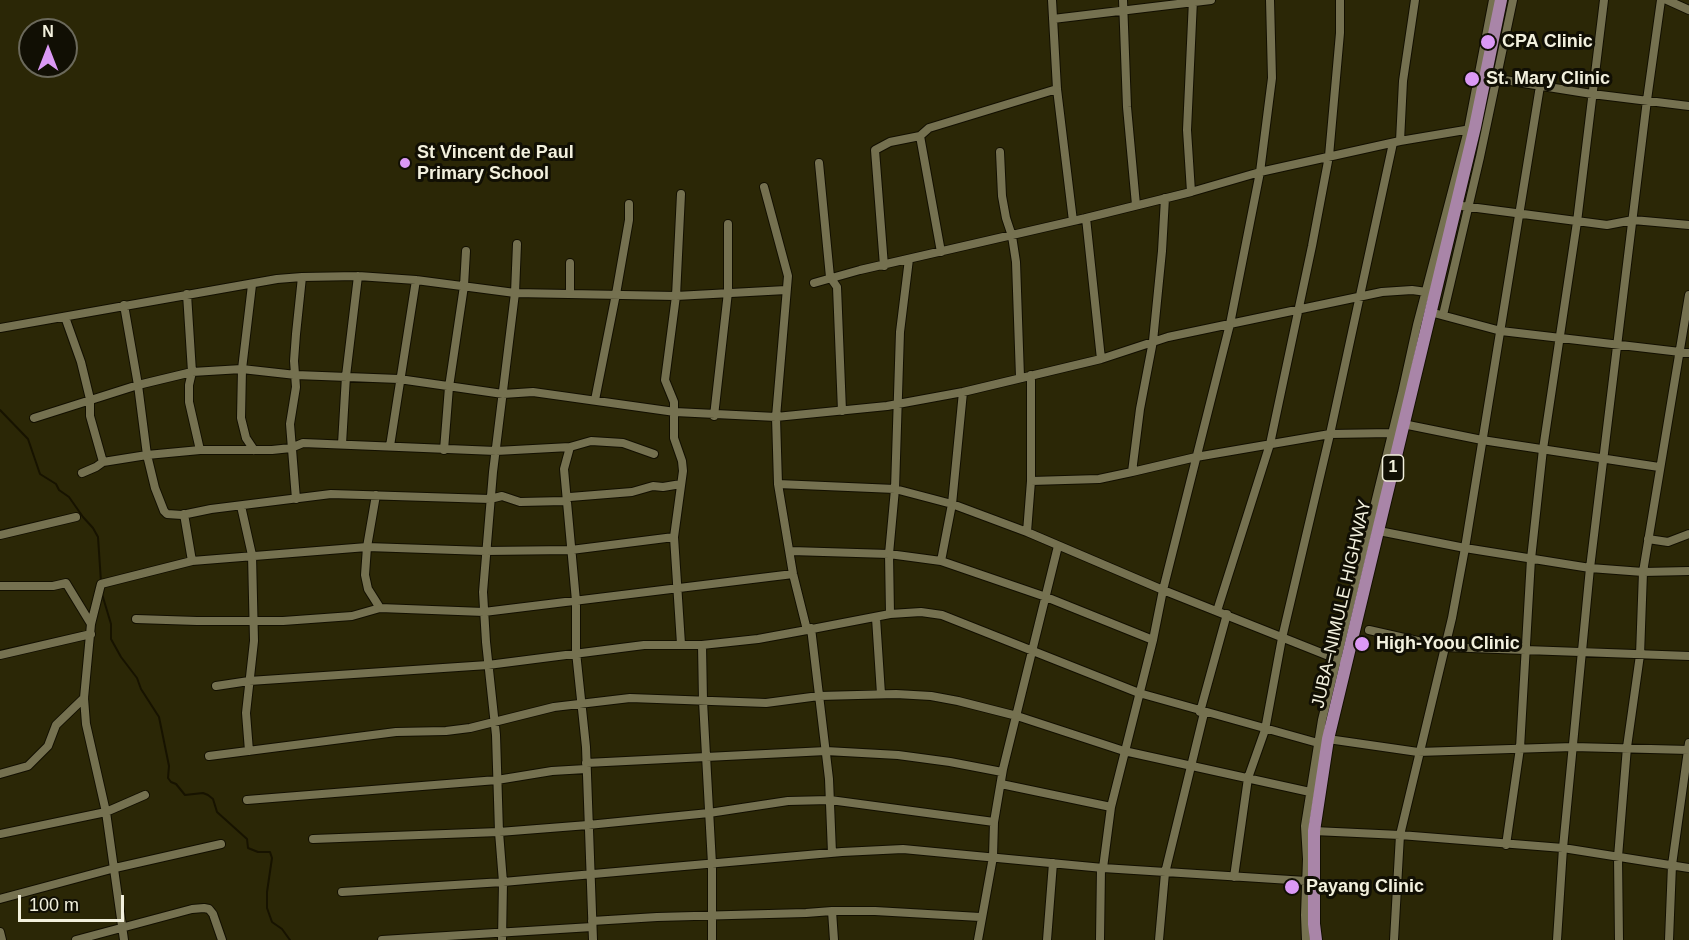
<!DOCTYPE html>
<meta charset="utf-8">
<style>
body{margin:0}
#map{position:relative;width:1689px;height:940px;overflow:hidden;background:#2b2706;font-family:Helvetica,sans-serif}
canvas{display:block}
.north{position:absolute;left:18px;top:18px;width:60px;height:60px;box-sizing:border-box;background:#110f04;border:2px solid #6b695b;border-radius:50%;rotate:0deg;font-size:16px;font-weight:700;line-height:24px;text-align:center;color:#f2f0dd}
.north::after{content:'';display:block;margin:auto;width:21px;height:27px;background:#db99f5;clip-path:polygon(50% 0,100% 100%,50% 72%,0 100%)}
.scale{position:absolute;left:18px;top:895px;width:106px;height:27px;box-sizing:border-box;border:3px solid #f2f0dd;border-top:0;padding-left:8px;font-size:18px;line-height:21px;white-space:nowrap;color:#f2f0dd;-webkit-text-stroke:4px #110f04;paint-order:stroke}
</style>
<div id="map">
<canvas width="1689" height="940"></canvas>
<div class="north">N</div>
<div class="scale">100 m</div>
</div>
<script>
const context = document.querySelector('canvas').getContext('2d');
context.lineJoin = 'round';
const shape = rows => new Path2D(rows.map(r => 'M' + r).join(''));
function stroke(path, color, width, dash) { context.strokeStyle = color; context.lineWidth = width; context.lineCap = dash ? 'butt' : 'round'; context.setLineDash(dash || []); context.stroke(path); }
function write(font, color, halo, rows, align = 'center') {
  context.font = font + ' Helvetica,sans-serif'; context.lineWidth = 6; context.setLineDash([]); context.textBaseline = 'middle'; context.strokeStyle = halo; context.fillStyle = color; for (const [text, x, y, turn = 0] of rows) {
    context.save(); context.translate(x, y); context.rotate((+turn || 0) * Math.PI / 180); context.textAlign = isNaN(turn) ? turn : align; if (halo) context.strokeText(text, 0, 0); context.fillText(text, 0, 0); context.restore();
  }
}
stroke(shape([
 [0,410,28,439,40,474,56,484,59,490,69,497,83,517,93,528,98,537,101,582],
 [102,594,111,624,111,639,121,657,137,678,141,689,159,717,169,766,168,778,171,782,176,784,185,795,203,793,208,795,213,799,217,812,247,839,248,848,258,852,270,852,272,858,267,892,267,908,272,922,282,929,290,940]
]), '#171300', 2);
const minor = shape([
 [1052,0,1057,89,1073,221],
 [1123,0,1127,107,1136,205],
 [1667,0,1689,10],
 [1053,19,1211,0],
 [1492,78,1592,94,1689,106],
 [1400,141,1403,81,1415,0],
 [1000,152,1002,196,1006,218,1012,236,1016,262,1020,377],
 [819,163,830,277,837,287,842,411],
 [764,187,788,276,776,417,778,484,793,574,807,630,890,614,921,612,942,615,1139,693,1318,743],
 [1191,192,1187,130,1193,0],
 [681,194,676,296,665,380,674,402,674,438,682,461,683,471,674,537,681,644],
 [1165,198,1162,251,1153,341,1140,409,1132,472,1196,457,1330,434,1392,433],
 [1462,206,1607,225,1633,220,1689,225],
 [1086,218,1101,359],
 [941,252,920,136,929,128,1057,89],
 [884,266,875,150,890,142,920,136],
 [814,283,860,270,1086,218,1191,192,1260,172,1400,141,1471,129],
 [252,285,242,369,241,418,246,438,254,450],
 [570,293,570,263],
 [187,294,192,372,189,385,189,402,200,450],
 [124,305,138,385,147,455,155,488,164,511,167,514,182,515,211,509,331,494,490,499,502,496,520,502,565,501,570,497,632,492,653,486,663,487,681,484],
 [1430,312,1501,331,1689,353],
 [1443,315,1480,157,1513,0],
 [65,317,81,362,90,399,90,416,103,462],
 [0,328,277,279,302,277,358,276,416,280,515,293,676,296,786,290],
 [963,392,952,504,941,561,1046,597,1153,640],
 [595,400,616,294,629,220,629,204],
 [714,416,728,292,728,224],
 [34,418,138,385,192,372,242,369,296,375,399,379,503,394,533,392,675,412,776,417,887,406,963,392,1101,359,1168,337,1382,292,1412,290,1434,293],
 [1403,424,1482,440,1659,467],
 [342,444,346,376,358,276],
 [390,446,416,280],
 [444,450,449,387,464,286,466,251],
 [82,473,96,467,103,462,147,455,200,450,272,450,291,448,303,443,496,451,570,447],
 [1031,481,1099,479,1132,472],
 [778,484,895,489,952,504,1027,532,1163,590,1339,660],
 [376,495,367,547,365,575,368,589,380,608],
 [296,499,290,424,296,387,294,361,296,334,302,277],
 [241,506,252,555,254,641,246,713,249,751],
 [184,514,192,561],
 [1379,531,1465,548,1590,568,1643,572,1689,571],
 [1027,532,1031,481,1031,375],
 [0,535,76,517],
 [1648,539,1668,542,1689,534],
 [791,551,889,554,941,561],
 [0,586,53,586,66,583,91,624,101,584,192,561,367,547,485,551,571,550,674,537],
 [1217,611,1270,444,1312,246,1329,156,1340,33,1340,0],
 [890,614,889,554,895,489,900,332,909,259],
 [876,618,881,694],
 [136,619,197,621,283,621,352,616,380,608,484,612,793,574],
 [91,624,84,698,86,724,106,812,124,940],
 [811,628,829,779,832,853],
 [1369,630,1444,647,1689,656],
 [0,655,91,634],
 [216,686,249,681,488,665,644,645,702,645],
 [1200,712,1227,614],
 [1328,739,1418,752,1573,747,1689,750],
 [209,756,396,732,446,731,470,728,554,707,630,698,766,703,819,696,896,694,931,696,958,701,1017,716,1124,751,1310,792],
 [586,763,826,751,898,755,950,762,1002,772],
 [0,774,28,766,48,746,56,725,84,698],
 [1001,784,1111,807],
 [247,800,497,780,552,771,586,769],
 [1314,831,1400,835,1563,848,1689,868],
 [0,834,106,812,145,795],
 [313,839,499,832,588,825,709,813,788,801,830,800,994,822],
 [1506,845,1520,748,1531,559,1543,449,1577,222,1604,0],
 [1103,868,1111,807,1153,640,1163,590,1230,324,1260,172,1272,78,1270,0],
 [1234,877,1248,778,1265,730,1282,638,1330,434,1393,143],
 [342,892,503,882,842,852,903,849,1103,868,1306,881],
 [0,899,115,868,221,844],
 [832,911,834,940],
 [592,921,657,917,806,913,832,911,875,911,980,917],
 [0,932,2,940],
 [76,940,192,909,204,908,209,909,213,914,222,940],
 [382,940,592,927],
 [502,940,503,882,499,832,496,735,486,642,483,592,493,472,515,293,517,244],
 [593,940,586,747,576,652,576,601,564,469,570,447,591,441,623,443,654,454],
 [712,940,712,864,703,701,702,645,758,639,807,630],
 [978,940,993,857,994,822,1003,769,1058,546],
 [1047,940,1053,863],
 [1100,940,1101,868],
 [1159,940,1165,873,1204,713],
 [1306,940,1305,915,1307,859,1305,826,1322,720,1402,393,1417,325,1468,130,1493,0],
 [1394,940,1400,835,1452,618,1465,548,1540,86],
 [1557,940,1563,848,1590,568,1647,100,1661,0],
 [1619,940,1618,857,1627,747,1640,655,1643,572,1689,295],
 [1669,940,1672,865,1689,743]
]);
const primary = shape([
 [1316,940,1314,924,1314,831,1328,739,1475,127,1501,0]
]);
stroke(minor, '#120f00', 10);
stroke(primary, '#120f00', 14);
stroke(minor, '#757150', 8);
stroke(primary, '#a985a8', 12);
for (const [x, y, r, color] of [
 [1488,42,8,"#db99f5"],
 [1472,79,8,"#db99f5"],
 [405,163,6,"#db99f5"],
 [1362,644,8,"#db99f5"],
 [1292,887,8,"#db99f5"]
]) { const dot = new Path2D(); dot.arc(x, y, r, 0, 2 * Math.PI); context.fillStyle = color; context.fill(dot); stroke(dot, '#110f04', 2); }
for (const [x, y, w] of [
 [1393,468,21]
]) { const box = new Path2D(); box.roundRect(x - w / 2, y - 13, w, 26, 4.5); context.fillStyle = '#110f04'; context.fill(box); stroke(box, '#f2f0dd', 1.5); }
write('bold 16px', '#f2f0dd', null, [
 ["1",1393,468]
]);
write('bold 18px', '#f2f0dd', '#110f04', [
 ["CPA Clinic",1502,42],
 ["St. Mary Clinic",1486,79],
 ["St Vincent de Paul",417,153],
 ["Primary School",417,174],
 ["High-Yoou Clinic",1376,644],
 ["Payang Clinic",1306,887]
], 'left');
write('18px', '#f2f0dd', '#110f04', [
 ["JUBA–NIMULE HIGHWAY",1342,604,-77]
]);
</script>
